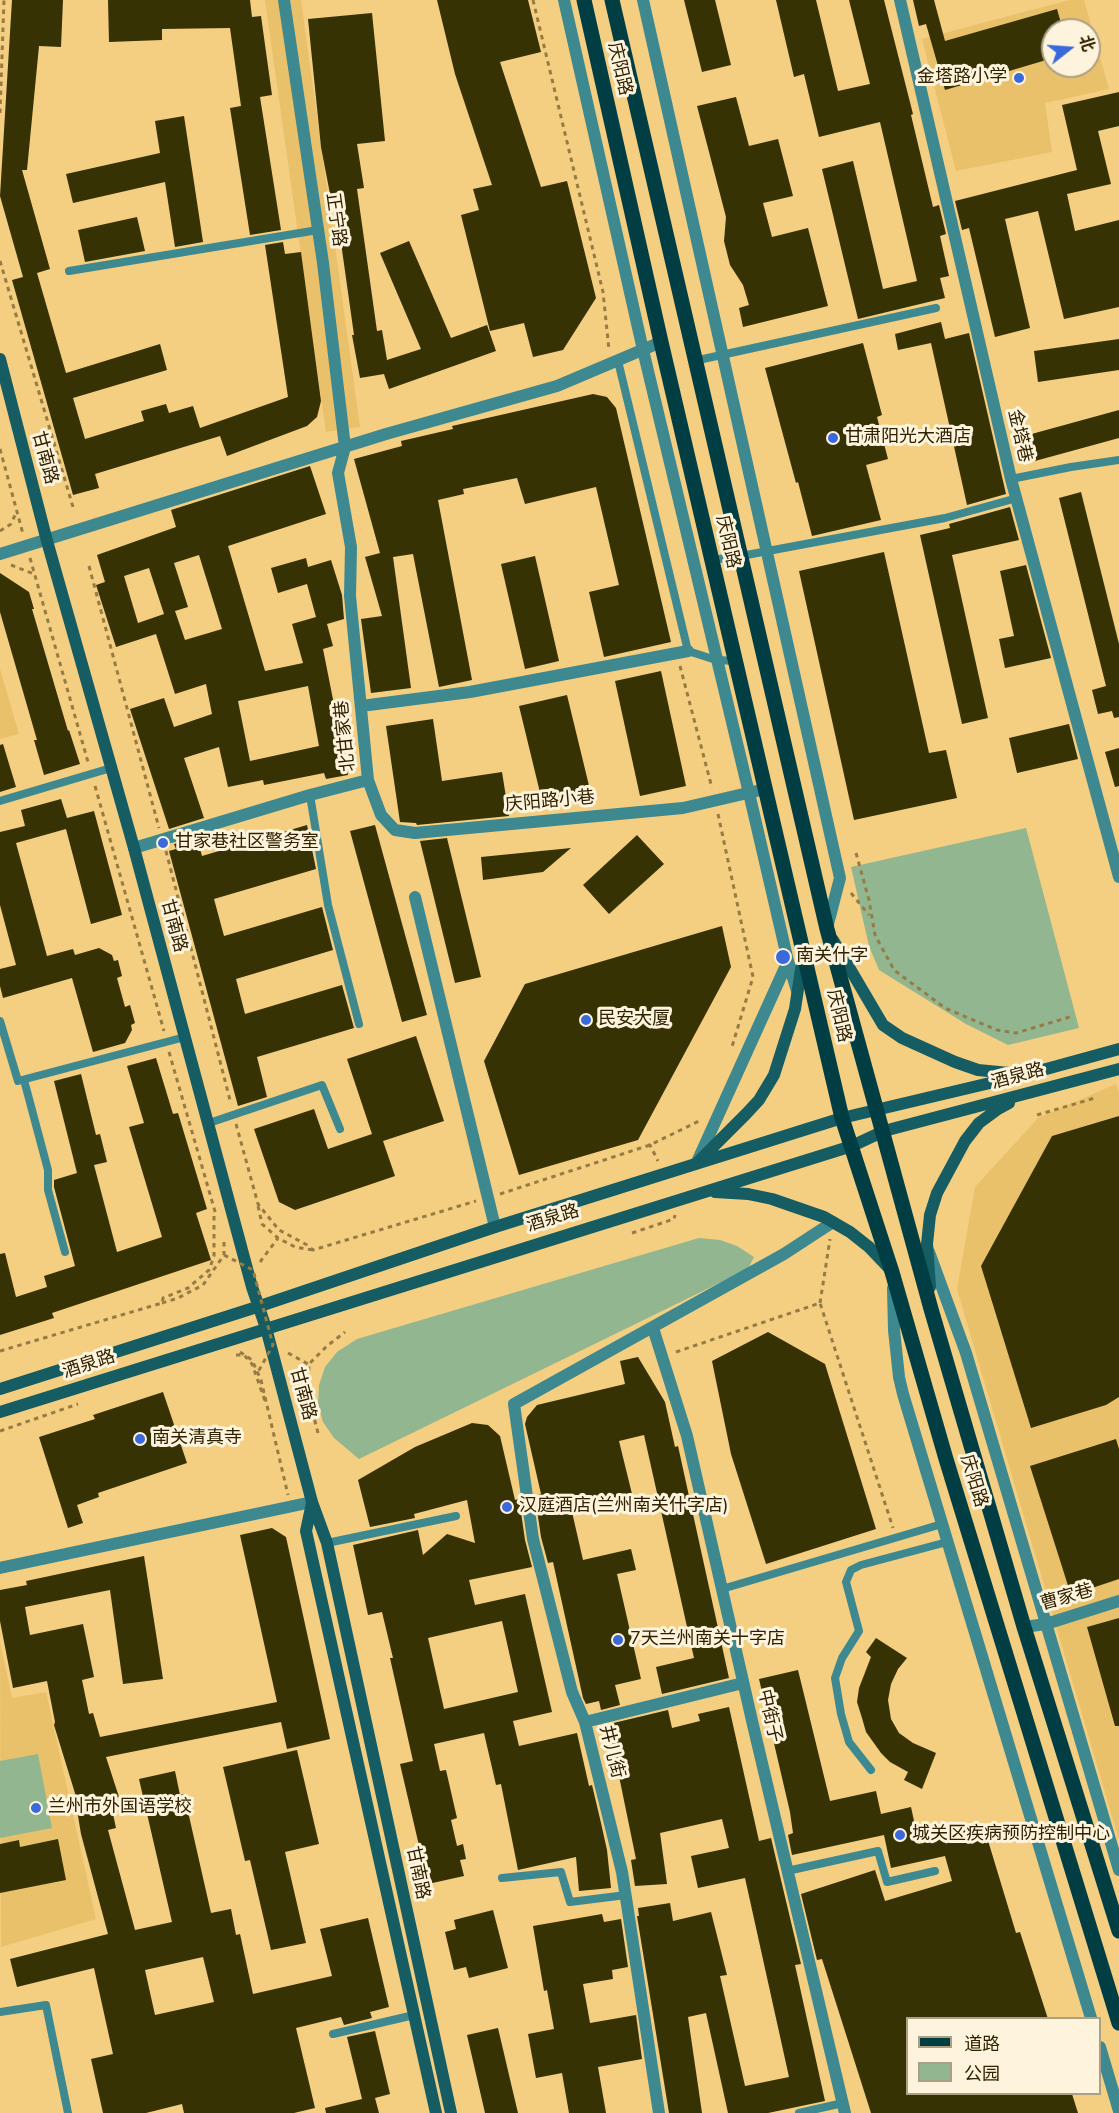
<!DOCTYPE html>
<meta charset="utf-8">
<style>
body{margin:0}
#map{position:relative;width:1119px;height:2113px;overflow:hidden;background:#f4ce81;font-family:"Nunito Sans","Noto Sans SC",sans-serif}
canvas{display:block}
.legend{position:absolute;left:906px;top:2017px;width:195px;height:78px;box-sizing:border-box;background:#fef3dd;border:2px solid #ac9f85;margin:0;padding:8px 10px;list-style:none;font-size:18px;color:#302201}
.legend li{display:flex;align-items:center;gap:12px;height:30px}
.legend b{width:30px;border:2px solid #ac9f85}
.north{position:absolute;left:1041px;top:18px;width:60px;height:60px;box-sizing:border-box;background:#fef3dd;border:2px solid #ac9f85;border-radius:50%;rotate:73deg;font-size:16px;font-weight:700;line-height:24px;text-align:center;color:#302201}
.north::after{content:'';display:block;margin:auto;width:21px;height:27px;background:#3a6ada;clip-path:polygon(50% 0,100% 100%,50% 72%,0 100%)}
</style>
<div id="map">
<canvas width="1119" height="2113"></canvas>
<ul class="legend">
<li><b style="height:8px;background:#013e43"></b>道路</li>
<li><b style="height:16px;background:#91b690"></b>公园</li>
</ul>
<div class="north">北</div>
</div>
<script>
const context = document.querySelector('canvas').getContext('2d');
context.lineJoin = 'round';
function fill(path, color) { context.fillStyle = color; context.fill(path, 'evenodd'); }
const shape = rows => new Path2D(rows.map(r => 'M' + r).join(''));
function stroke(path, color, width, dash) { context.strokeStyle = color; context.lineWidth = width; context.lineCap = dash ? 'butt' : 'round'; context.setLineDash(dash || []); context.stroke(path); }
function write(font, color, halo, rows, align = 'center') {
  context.font = font + ' "Nunito Sans","Noto Sans SC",sans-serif'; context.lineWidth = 6; context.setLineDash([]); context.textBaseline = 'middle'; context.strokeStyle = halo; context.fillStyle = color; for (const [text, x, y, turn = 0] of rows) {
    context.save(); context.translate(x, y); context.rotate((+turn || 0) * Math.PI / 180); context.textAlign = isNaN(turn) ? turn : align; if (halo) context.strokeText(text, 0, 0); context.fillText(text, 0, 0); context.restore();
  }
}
fill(shape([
 [265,0,301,0,360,427,326,432],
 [1069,0,1084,0,1109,89,1045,103,1052,152,956,171,922,39],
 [1053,30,1089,30,1089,66,1053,66],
 [0,669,19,734,0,739],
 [1116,1084,1119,1093,1119,1840,957,1289,975,1187,1038,1118],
 [0,1642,12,1698,46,1692,96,1919,1,1947]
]), '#eac16b');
fill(shape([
 [1026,828,1079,1028,1008,1045,966,1024,879,970,869,946,851,867],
 [699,1238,720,1240,737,1246,754,1257,748,1269,359,1459,334,1438,323,1422,318,1404,319,1385,325,1367,337,1352,357,1339],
 [38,1754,52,1828,0,1838,0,1761]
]), '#91b690');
fill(shape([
 [12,0,63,0,61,47,39,46,27,170,22,170,50,269,37,273,66,373,160,344,167,370,73,398,85,439,144,421,141,411,166,404,169,413,193,406,200,428,288,397,265,245,283,242,285,254,301,252,321,401,317,417,307,426,227,456,220,436,95,474,99,488,73,495,12,280,23,277,0,196],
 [108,0,250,0,252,17,261,16,272,95,260,97,281,230,250,235,230,108,241,106,230,28,162,29,162,40,109,42],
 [437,0,528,0,541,52,500,62,541,187,567,181,596,298,563,350,533,357,524,323,490,331,461,215,479,210,473,189,492,185,455,74],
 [684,0,715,0,731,65,702,72],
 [776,0,816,0,838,91,870,84,849,0,884,0,913,114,911,115,933,207,939,205,946,234,940,236,949,276,940,278,945,298,858,319,822,169,853,161,883,289,917,281,880,122,819,137,804,74,794,77],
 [913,0,934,0,945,41,1057,9,1063,30,1053,30,1053,58,945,90,926,24,919,26],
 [372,13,385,141,357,144,364,188,357,189,377,331,382,330,387,360,421,349,380,253,409,241,451,338,487,325,496,351,389,389,384,374,360,378,352,335,354,335,334,193,330,194,321,147,308,19],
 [1119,92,1119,126,1098,131,1111,184,1067,194,1075,231,1119,220,1119,307,1064,319,1038,211,1005,219,1030,328,995,337,969,228,962,230,955,201,1077,170,1062,105],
 [736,97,749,146,778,139,793,196,763,203,772,237,808,228,828,306,743,327,739,308,749,305,743,285,730,265,724,241,726,217,697,106],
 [184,116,203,242,175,247,165,182,73,203,66,174,160,153,155,121],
 [137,217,145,251,85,262,78,230],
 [941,322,945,339,969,333,1006,494,967,505,931,343,898,350,895,334],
 [1119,339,1119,370,1038,382,1034,351],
 [863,343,882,415,877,417,888,459,866,465,881,520,812,536,798,482,796,483,765,368],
 [593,394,607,397,616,408,671,642,604,657,589,592,619,585,596,487,525,504,517,478,463,489,464,494,438,500,472,680,439,687,413,554,393,557,411,688,371,693,361,619,382,616,365,557,380,553,354,459,402,446,401,441,453,429,452,426],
 [1119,410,1119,438,1035,461,1028,435],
 [310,466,326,514,228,546,265,671,303,663,292,624,316,617,307,584,278,593,271,568,306,558,308,567,331,560,342,595,344,619,327,624,333,646,323,649,348,775,326,779,324,773,264,785,263,780,228,787,219,747,184,758,204,818,169,829,130,709,164,698,174,727,212,714,206,684,175,694,156,634,116,647,96,585,105,582,97,555,176,527,171,510],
 [199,555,222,629,185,640,175,611,188,607,174,563],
 [149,568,164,614,138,623,124,576],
 [308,686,319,746,250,761,238,701],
 [1081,492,1119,644,1119,717,1114,718,1112,711,1098,714,1092,690,1106,686,1059,498],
 [1010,507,1019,540,952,555,988,718,962,724,920,535,950,528,949,524],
 [884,552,929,753,946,750,957,798,854,820,799,571],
 [535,556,559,661,525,669,501,564],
 [1026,565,1051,658,1005,668,999,639,1014,636,1000,571],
 [0,573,29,592,34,609,32,609,68,731,69,730,80,764,44,775,34,740,37,740,0,612],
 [661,671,686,786,640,796,615,681],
 [567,695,592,798,544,809,519,706],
 [433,719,442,781,502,772,509,816,417,825,416,823,400,822,386,726],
 [1069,724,1078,759,1017,773,1009,738],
 [3,744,16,787,0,792,0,745],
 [1119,748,1119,786,1115,787,1105,752],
 [61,799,67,818,94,811,122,915,91,924,66,829,16,843,47,956,73,949,75,955,99,948,112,955,114,961,118,960,122,976,117,978,125,1007,130,1005,135,1023,131,1025,132,1030,125,1043,93,1052,72,978,3,998,0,986,0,969,16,965,0,905,0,832,25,826,21,810],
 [307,825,316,869,214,899,224,936,322,907,333,950,236,979,245,1014,342,985,354,1028,257,1057,267,1097,238,1106,169,851,176,849,174,844,197,838,202,856],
 [375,825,427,1015,402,1022,350,831],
 [637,835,664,864,609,914,583,885],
 [447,838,481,977,455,983,420,841],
 [571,848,543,872,483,880,481,857],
 [722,926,731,967,638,1140,519,1175,484,1061,525,984],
 [416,1036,444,1121,383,1141,395,1176,295,1210,279,1202,254,1129,314,1109,328,1149,372,1134,347,1059],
 [156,1058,173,1114,178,1113,207,1209,196,1213,211,1260,52,1313,54,1318,0,1335,0,1254,5,1253,16,1297,47,1287,44,1276,75,1266,54,1187,54,1180,77,1173,54,1081,81,1074,96,1135,100,1134,107,1162,94,1165,117,1252,162,1237,129,1127,144,1123,127,1066],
 [1119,1116,1119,1397,1106,1405,1031,1428,981,1266,1052,1136],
 [768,1332,825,1364,876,1529,766,1564,731,1454,712,1361],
 [638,1357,665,1402,675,1447,678,1446,729,1678,662,1694,656,1667,694,1658,644,1435,619,1441,633,1498,572,1512,583,1560,631,1549,636,1570,617,1574,641,1679,615,1685,620,1705,601,1710,599,1701,586,1704,583,1698,553,1562,548,1563,541,1537,535,1496,541,1494,525,1424,527,1417,537,1405,625,1384,620,1361],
 [163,1392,187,1463,98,1493,99,1497,77,1505,83,1523,68,1528,39,1437,95,1419,93,1415],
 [472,1423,488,1425,500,1436,515,1500,519,1499,525,1540,532,1567,469,1580,475,1605,525,1594,552,1712,513,1721,519,1746,577,1733,589,1786,592,1785,601,1823,607,1850,611,1888,579,1891,576,1857,518,1870,501,1784,496,1785,484,1733,434,1744,440,1771,446,1770,457,1818,451,1820,457,1846,463,1844,466,1859,460,1860,464,1876,428,1884,400,1764,413,1761,390,1658,393,1658,382,1612,368,1615,353,1545,418,1530,423,1555,447,1534,475,1543,467,1500,414,1514,415,1518,370,1527,358,1480,415,1447],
 [502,1621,518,1692,444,1709,428,1638],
 [1116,1439,1119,1449,1119,1579,1071,1595,1030,1466],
 [272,1528,286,1537,330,1739,287,1749,281,1722,106,1757,119,1797,110,1800,116,1828,108,1830,135,1930,172,1922,139,1779,175,1771,180,1795,184,1794,211,1913,231,1909,236,1935,240,1934,253,1994,332,1976,320,1929,368,1918,389,2007,370,2012,372,2018,344,2025,341,2017,296,2028,315,2108,294,2113,184,2113,182,2104,146,2113,103,2113,91,2059,113,2054,94,1968,17,1987,10,1959,108,1934,81,1834,76,1804,78,1803,54,1725,55,1722,47,1681,13,1688,0,1621,0,1590,27,1585,26,1581,144,1556,163,1679,123,1684,110,1590,25,1607,30,1635,83,1624,94,1677,82,1680,89,1714,93,1713,100,1737,277,1702,240,1535],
 [203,1957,214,2002,155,2015,145,1970],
 [1119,1618,1119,1726,1115,1726,1087,1627],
 [876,1638,907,1658,898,1669,891,1684,888,1700,891,1719,899,1733,913,1743,936,1753,922,1789,904,1780,908,1772,890,1762,881,1753,866,1732,862,1718,857,1702,859,1688,871,1657,866,1652],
 [798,1670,830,1801,876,1791,881,1814,911,1807,919,1844,983,1824,1016,1933,1020,1932,1048,2019,908,2019,908,2094,1072,2094,1078,2113,871,2113,822,1959,817,1960,801,1894,875,1870,885,1901,952,1881,945,1856,891,1868,884,1835,792,1855,788,1835,793,1833,790,1812,759,1679],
 [729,1707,759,1841,771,1838,801,1964,795,1965,825,2101,768,2113,728,2113,706,2013,688,2017,702,2113,669,2113,637,1916,639,1916,638,1908,670,1903,673,1921,711,1912,727,1975,720,1976,745,2086,789,2077,745,1878,698,1888,691,1856,729,1848,722,1819,660,1833,667,1884,635,1886,631,1860,636,1859,620,1781,605,1725,668,1710,672,1728,700,1721,698,1714],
 [297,1750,319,1844,285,1852,306,1943,271,1950,250,1860,245,1861,223,1767],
 [58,1839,66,1880,0,1893,0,1844,19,1840,20,1847],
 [493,1910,508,1968,469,1978,466,1967,454,1970,445,1932,456,1929,454,1920],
 [602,1914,604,1922,621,1919,628,1967,612,1970,613,1979,583,1984,590,2023,636,2015,642,2059,598,2067,606,2113,569,2113,562,2073,536,2078,528,2034,554,2029,547,1990,544,1991,533,1926],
 [498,2028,513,2092,518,2113,485,2113,467,2035],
 [375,2031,390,2094,375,2098,379,2113,326,2113,325,2108,362,2099,347,2037]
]), '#363204');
stroke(shape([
 [533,0,603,292,609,350],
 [0,113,4,0],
 [0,261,73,507],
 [0,449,23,534],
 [0,531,11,524,16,513],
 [30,558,88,762],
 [11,565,34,574],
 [89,566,159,828],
 [680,666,712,788],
 [95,786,164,1031],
 [718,814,753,977,731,1050],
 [166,851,231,1104],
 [856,853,869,900,875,935,894,970,945,1008,997,1030,1016,1033,1073,1016],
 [851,893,869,915],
 [169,1052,216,1215],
 [1037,1115,1095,1098],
 [236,1124,258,1204,279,1230,307,1245,313,1250,476,1201],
 [648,1145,650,1145,658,1161],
 [500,1194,650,1145,699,1121],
 [258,1206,262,1224,278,1238,295,1247,313,1250],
 [632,1233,674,1219,675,1215],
 [260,1262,278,1238],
 [162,1303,178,1298,203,1285,224,1255,224,1242],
 [820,1303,830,1239],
 [0,1351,162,1303,163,1298,188,1288,209,1270,214,1256,214,1212],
 [240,1352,252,1360,261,1380,288,1495],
 [676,1352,820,1303,893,1528],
 [288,1353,308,1364],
 [236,1355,244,1355,252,1364,265,1401],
 [0,1431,78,1404],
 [318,1433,308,1394,309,1364,327,1346,345,1332]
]), '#967c44', 3, [4.5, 4.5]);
stroke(shape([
 [69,271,318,230],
 [618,361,688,651,716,660,735,661],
 [694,361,936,308],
 [1011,479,1071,467,1119,460],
 [711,560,741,556,945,518,1017,498],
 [310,795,328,905,359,1024],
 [0,801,111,768],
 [0,1021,18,1081,185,1037],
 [24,1080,48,1170,48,1190,65,1252],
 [209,1123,322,1085,340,1129],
 [327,1543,456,1516],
 [722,1589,942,1524],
 [871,1770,849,1742,841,1714,835,1678,842,1658,859,1631,846,1582,851,1570,861,1565,947,1542],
 [787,1871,878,1851,887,1882,935,1871],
 [502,1878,561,1872,570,1902,626,1895],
 [0,2012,46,2005,68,2113],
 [333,2034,414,2015],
 [799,2113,843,2103]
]), '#3e8890', 8);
stroke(shape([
 [284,0,323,263,345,447,338,473,351,547,350,596,368,780,381,815,395,830,415,833,683,808,765,789],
 [564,0,643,350,749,793,788,961,797,991],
 [643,0,840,878,827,928],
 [900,0,1011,479,1119,877],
 [0,554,386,434,557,386,661,342],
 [361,706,470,692,688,651],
 [134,848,310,795,368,780],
 [415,897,495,1227],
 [697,1162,788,961],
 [929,1252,966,1353,1119,1870],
 [893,1288,894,1330,899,1377,903,1394,1091,2018],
 [653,1328,687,1436,753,1725,845,2113],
 [0,1568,312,1502],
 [1024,1627,1046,1624,1119,1601],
 [585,1722,743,1683],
 [1100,2047,1119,2111],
 [659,2113,622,1872,585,1722,572,1692,533,1539,514,1404,784,1254,833,1222]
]), '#3e8890', 12);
stroke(shape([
 [0,359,47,541,134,848,252,1287,266,1328,312,1502,327,1543,451,2113],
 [833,940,883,1025,902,1038,955,1062,978,1070,1009,1073],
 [699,1161,746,1114,759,1100,774,1075,795,1009,803,956],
 [715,1192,748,1194,772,1199,824,1217,850,1232,869,1247,891,1270],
 [930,1287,927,1244,930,1215,937,1193,965,1141,979,1123,998,1109,1009,1103],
 [0,1389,260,1306,495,1227,842,1118,1028,1074,1119,1049],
 [0,1412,852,1146,884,1131,1119,1069],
 [312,1503,306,1531,436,2113]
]), '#165d63', 12);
stroke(shape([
 [584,0,661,342,842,1118,892,1272,946,1459,1119,2023],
 [612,0,827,929,931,1309,1024,1627,1119,1931]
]), '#013e43', 15);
stroke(shape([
 [224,1255,253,1270,273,1345,258,1372]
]), '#967c44', 3, [4.5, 4.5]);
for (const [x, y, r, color] of [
 [1019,78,6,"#3a6ada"],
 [833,438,6,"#3a6ada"],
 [163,843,6,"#3a6ada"],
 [783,957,8,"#3a6ada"],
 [586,1020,6,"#3a6ada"],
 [140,1439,6,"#3a6ada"],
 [507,1507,6,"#3a6ada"],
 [618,1640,6,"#3a6ada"],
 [36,1808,6,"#3a6ada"],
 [900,1835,6,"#3a6ada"]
]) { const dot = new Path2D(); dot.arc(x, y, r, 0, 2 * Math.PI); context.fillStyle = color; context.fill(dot); stroke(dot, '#fef3dd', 2); }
write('18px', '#302201', '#fef3dd', [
 ["庆阳路",619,69,77],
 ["正宁路",335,220,82],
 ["金塔巷",1019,436,77],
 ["甘南路",44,458,75],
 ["庆阳路",727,542,77],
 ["北甘家巷",346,736,-96],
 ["庆阳路小巷",550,802,-5],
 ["甘南路",173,926,75],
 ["庆阳路",838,1016,77],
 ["酒泉路",1018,1077,-15],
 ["酒泉路",553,1219,-17],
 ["酒泉路",89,1365,-18],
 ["甘南路",302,1394,75],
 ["庆阳路",973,1481,73],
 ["曹家巷",1067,1598,-16],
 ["中街子",769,1716,77],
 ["井儿街",611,1752,76],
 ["甘南路",417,1873,78]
]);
write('18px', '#302201', '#fef3dd', [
 ["金塔路小学",1007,78,"right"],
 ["甘肃阳光大酒店",845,438],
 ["甘家巷社区警务室",175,843],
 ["南关什字",796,957],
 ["民安大厦",598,1020],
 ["南关清真寺",152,1439],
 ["汉庭酒店(兰州南关什字店)",519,1507],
 ["7天兰州南关十字店",630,1640],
 ["兰州市外国语学校",48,1808],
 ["城关区疾病预防控制中心",912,1835]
], 'left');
</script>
